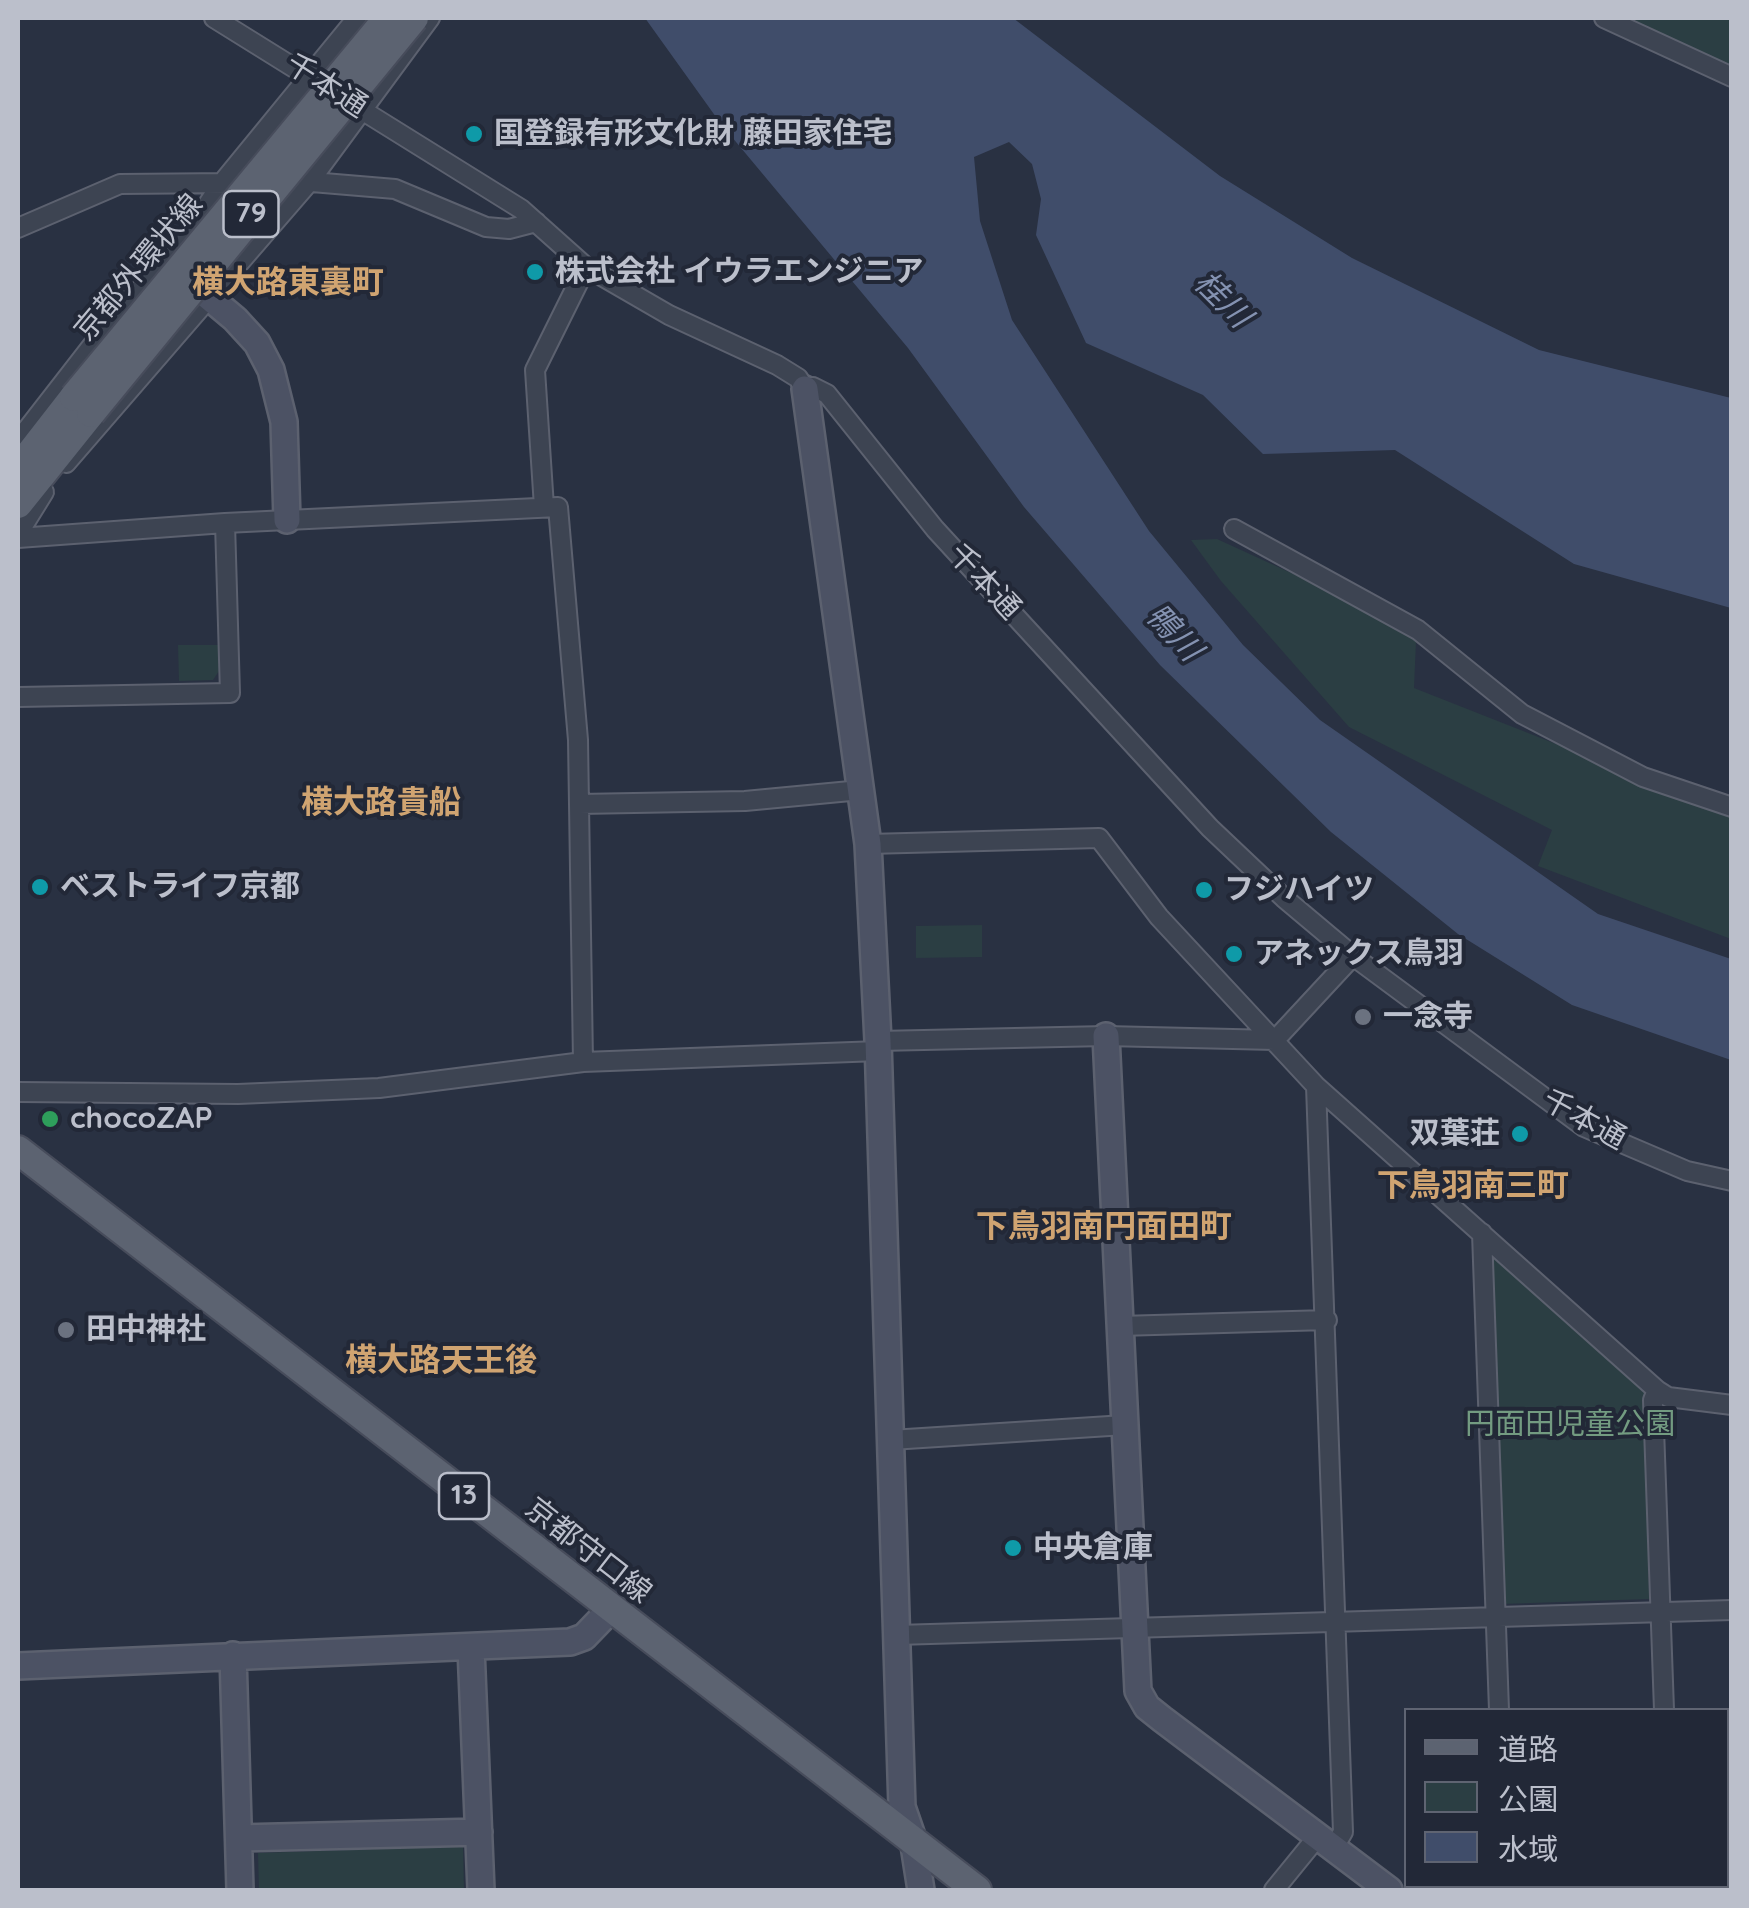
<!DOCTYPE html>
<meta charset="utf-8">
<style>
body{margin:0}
#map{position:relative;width:1749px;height:1908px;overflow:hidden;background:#293142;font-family:Quicksand,"Noto Sans JP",sans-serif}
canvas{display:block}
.frame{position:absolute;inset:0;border:20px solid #bbbfcb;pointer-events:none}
.legend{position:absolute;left:1404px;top:1708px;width:325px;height:180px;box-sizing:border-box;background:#222837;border:2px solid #5f6472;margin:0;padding:12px 18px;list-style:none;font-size:30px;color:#bbbfcb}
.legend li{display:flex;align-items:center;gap:20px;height:50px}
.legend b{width:50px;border:2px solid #5f6472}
</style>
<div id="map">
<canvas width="1749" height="1908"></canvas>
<div class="frame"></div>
<ul class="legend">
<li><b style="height:12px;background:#5c6371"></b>道路</li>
<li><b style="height:28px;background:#2b3e43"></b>公園</li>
<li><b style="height:28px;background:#404d6a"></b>水域</li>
</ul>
</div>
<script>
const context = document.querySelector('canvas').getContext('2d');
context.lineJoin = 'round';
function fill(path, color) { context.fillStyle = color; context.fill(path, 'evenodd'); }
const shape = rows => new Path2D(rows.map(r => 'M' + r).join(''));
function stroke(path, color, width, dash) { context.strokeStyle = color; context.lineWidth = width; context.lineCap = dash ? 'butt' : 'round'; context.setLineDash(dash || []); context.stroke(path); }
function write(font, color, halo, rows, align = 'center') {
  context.font = font + ' Quicksand,"Noto Sans JP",sans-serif'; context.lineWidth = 8; context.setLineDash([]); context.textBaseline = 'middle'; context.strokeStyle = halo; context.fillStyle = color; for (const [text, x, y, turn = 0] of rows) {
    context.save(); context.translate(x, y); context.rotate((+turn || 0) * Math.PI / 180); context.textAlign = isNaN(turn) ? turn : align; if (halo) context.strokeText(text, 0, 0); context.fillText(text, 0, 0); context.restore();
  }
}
fill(shape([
 [1621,18,1731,18,1731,70],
 [1217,539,1374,611,1416,641,1414,688,1731,813,1731,939,1538,866,1552,830,1349,727,1221,581,1191,540],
 [178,645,220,645,221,668,213,680,179,681],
 [982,925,982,957,916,958,916,926],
 [1494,1249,1637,1375,1645,1393,1649,1599,1501,1604,1488,1251],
 [463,1846,464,1890,259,1890,258,1853]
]), '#2b3e43');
fill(shape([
 [645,18,1013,18,1220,176,1352,258,1539,350,1731,398,1731,608,1574,564,1395,450,1263,454,1203,395,1086,343,1036,235,1041,199,1032,164,1009,142,974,157,980,221,1012,320,1149,531,1243,645,1320,720,1598,914,1731,959,1731,1060,1572,1005,1458,934,1331,832,1160,665,1024,507,908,348,721,124]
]), '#404d6a');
const street = shape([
 [214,18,521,209,586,267,669,315,777,365,798,378,805,389,813,387,827,394,935,529,1210,828,1284,898,1353,956,1584,1127,1687,1171,1732,1181],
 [1604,18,1732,77],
 [300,181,395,189,486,227,509,229,536,222],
 [18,228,120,184,229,183],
 [18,441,126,302,168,264,222,183,357,18],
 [66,463,310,181,430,18],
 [544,507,535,370,586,267],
 [1234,529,1418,630,1522,714,1643,777,1732,807],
 [18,534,44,492],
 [18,538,225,523],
 [18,697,230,693,225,523,558,507,578,740,583,1062],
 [579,804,745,801,861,790],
 [868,844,1099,838,1159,917,1316,1086,1657,1390,1668,1397,1732,1405],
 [878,1041,1106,1036,1275,1040,1353,956],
 [1316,1086,1343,1832,1333,1849],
 [18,1092,238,1094,379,1088,583,1062,879,1051],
 [1482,1233,1499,1710],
 [1120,1326,1327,1320],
 [1657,1390,1653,1400,1664,1710],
 [891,1440,1125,1425],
 [897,1635,1732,1610],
 [1503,1886,1503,1890],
 [1670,1886,1670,1890],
 [1274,1890,1318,1836]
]);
const secondary = shape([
 [180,273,235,319,257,343,271,370,284,422,287,520],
 [805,389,868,844,878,1041,902,1807,913,1839,921,1890],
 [1106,1036,1138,1691,1147,1707,1162,1719,1389,1890],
 [471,1648,481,1890],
 [233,1655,240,1890],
 [18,1666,570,1642,584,1637,610,1610],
 [239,1838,479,1832]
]);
const primary = shape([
 [18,469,74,397],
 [18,504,91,413],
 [18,1150,977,1890]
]);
stroke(street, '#5c616f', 22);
stroke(secondary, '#5c616f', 30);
stroke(primary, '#474c5b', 32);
stroke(street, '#3d4452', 18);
stroke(secondary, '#4c5264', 25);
stroke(primary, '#5c6371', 28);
const primaryBridge = shape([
 [74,397,388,18],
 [91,413,414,18]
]);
stroke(primaryBridge, '#474c5b', 32, []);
stroke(primaryBridge, '#5c6371', 28);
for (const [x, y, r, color] of [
 [474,134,10,"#0f9aa8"],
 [535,272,10,"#0f9aa8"],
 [40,887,10,"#0f9aa8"],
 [1204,890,10,"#0f9aa8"],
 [1234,954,10,"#0f9aa8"],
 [1363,1017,10,"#6b7280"],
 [50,1119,10,"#2e9e5b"],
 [1520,1134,10,"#0f9aa8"],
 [66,1330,10,"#6b7280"],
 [1013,1548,10,"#0f9aa8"]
]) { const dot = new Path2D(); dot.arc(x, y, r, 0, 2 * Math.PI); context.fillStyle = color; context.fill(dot); stroke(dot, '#222837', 4); }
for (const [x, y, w] of [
 [251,214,55],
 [464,1496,50]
]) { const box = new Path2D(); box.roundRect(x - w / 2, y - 23, w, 46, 8); context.fillStyle = '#222837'; context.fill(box); stroke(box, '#bbbfcb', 2.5); }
write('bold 28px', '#bbbfcb', null, [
 ["79",251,214],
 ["13",464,1496]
]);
write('30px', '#bbbfcb', '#222837', [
 ["千本通",326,86,33],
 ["京都外環状線",139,268,-50],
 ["千本通",984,582,47],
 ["千本通",1584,1120,29],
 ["京都守口線",588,1551,38]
]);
write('bold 30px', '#bbbfcb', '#222837', [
 ["国登録有形文化財 藤田家住宅",494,134],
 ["株式会社 イウラエンジニア",555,272],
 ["ベストライフ京都",60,887],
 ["フジハイツ",1224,890],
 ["アネックス鳥羽",1254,954],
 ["一念寺",1383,1017],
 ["chocoZAP",70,1119],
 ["双葉荘",1500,1134,"right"],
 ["田中神社",86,1330],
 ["中央倉庫",1033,1548]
], 'left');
write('30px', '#739b81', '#222837', [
 ["円面田児童公園",1570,1425]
]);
write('bold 32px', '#d0a471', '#222837', [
 ["横大路東裏町",288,283],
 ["横大路貴船",381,803],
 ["下鳥羽南三町",1473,1186],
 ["下鳥羽南円面田町",1104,1227],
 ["横大路天王後",441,1361]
]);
write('italic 32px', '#8492b1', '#222837', [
 ["桂川",1222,300,45],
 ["鴨川",1173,633,47]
]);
</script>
